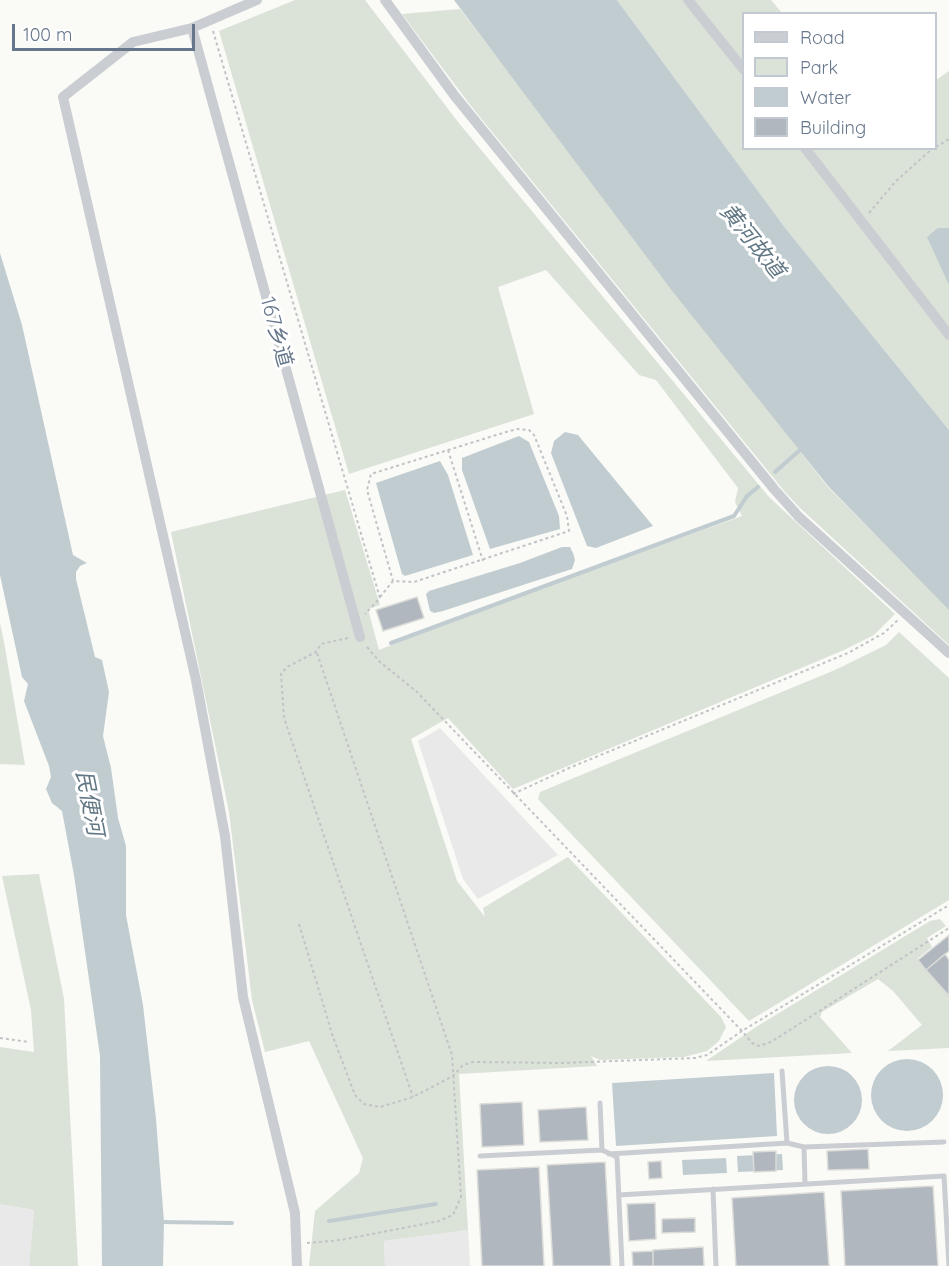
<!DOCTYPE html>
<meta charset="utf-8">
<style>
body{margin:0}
#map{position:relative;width:949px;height:1266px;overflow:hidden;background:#fafaf7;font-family:Quicksand,sans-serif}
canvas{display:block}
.legend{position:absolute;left:742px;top:12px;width:195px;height:138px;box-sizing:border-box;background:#fff;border:2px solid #c2c9d1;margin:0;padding:8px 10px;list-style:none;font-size:18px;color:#67778b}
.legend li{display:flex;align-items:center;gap:12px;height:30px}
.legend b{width:30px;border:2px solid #c2c9d1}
.scale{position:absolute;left:12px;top:24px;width:183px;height:27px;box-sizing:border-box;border:3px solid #67778b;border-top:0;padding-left:8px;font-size:18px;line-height:21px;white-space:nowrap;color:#67778b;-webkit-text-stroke:4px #fff;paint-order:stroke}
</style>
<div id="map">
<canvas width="949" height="1266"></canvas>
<ul class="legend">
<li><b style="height:8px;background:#cacdd1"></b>Road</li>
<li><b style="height:16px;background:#dbe2d8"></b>Park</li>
<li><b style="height:16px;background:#c1ccd1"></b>Water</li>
<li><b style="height:16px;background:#b0b7bf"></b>Building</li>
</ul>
<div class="scale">100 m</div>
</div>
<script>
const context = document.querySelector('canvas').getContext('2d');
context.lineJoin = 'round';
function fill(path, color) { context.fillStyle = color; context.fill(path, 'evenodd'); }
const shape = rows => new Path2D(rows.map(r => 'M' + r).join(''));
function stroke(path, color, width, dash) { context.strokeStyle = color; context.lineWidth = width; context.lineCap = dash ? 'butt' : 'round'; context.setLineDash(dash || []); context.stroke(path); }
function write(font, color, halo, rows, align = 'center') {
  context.font = font + ' Quicksand,"Noto Sans SC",sans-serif'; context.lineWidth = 6; context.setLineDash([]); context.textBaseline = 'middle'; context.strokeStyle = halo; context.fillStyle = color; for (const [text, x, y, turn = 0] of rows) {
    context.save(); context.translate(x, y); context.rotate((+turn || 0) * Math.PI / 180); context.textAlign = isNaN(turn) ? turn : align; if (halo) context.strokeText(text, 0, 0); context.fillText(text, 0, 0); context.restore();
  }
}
fill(shape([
 [440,728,558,855,478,899,463,879,418,741],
 [0,1204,34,1210,29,1266,0,1266],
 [468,1230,470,1266,385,1266,384,1241]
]), '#e8e9e8');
fill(shape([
 [295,0,365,0,458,122,769,497,895,614,874,635,844,650,513,789,448,718,411,739,457,881,485,917,483,908,568,857,721,1017,726,1027,719,1041,707,1051,684,1057,600,1060,591,1056,597,1066,459,1074,468,1230,384,1241,385,1266,309,1266,315,1211,359,1173,363,1158,309,1041,265,1052,252,1000,229,812,171,532,345,490,380,605,368,609,379,650,463,616,742,516,735,502,738,488,656,380,639,375,546,270,498,287,534,414,349,474,219,31],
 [617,0,771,0,782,13,744,14,744,148,936,148,936,80,949,71,949,430,786,229],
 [460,9,827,486,949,608,949,645,799,507,785,492,471,106,402,14],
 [0,623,4,642,25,765,0,764],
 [899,632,949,678,949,900,749,1021,538,799,540,792,835,670,886,645],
 [39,874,64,999,78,1266,29,1266,34,1210,0,1204,0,1047,34,1052,31,1010,2,876],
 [940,919,946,926,927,938,932,947,917,959,949,996,949,1048,888,1051,922,1025,893,991,878,979,822,1012,820,1017,852,1053,706,1061,756,1027,930,921]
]), '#dbe2d8');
fill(shape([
 [454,0,617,0,786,229,949,430,949,610,828,486,673,292],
 [938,228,949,228,949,285,927,237],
 [0,253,22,325,73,555,87,563,80,566,76,572,76,579,95,657,102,660,109,692,103,736,111,768,118,818,126,846,126,915,143,1005,156,1119,164,1222,163,1266,102,1266,100,1056,74,875,62,811,52,803,46,789,51,777,49,766,24,701,28,684,22,677,0,575],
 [565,432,578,435,653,526,596,548,587,546,551,453,554,441],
 [519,436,529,442,559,516,560,529,490,549,462,470,462,458],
 [440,461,448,475,473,555,405,576,402,574,376,483],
 [562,547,570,547,573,553,575,560,572,569,443,611,434,613,430,611,426,594,429,591,520,563],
 '871 1095a36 36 0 1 1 72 0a36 36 0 1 1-72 0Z',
 '794 1100a34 34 0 1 1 68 0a34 34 0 1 1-68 0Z',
 [774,1073,777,1136,616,1146,612,1083],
 [782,1154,783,1170,738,1172,737,1156],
 [726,1158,727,1173,683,1175,682,1160]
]), '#c1ccd1');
stroke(shape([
 [775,472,801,449],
 [391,643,734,516,747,496,758,487],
 [329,1221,436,1204],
 [160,1222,232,1223]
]), '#c1ccd1', 4);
const building = shape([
 [417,597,424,618,383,631,376,610,417,597],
 [949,935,949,951,926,970,918,960,949,935],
 [945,954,949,960,949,996,926,970,945,954],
 [522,1102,524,1145,482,1147,480,1104,522,1102],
 [586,1107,588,1140,540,1142,538,1110,586,1107],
 [868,1149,869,1169,828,1170,827,1151,868,1149],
 [776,1151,776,1171,754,1172,753,1152,776,1151],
 [661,1161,662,1178,649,1179,648,1162,661,1161],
 [605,1162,611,1266,553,1266,547,1165,605,1162],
 [539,1167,544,1266,482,1266,477,1170,539,1167],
 [933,1186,938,1266,845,1266,841,1191,933,1186],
 [824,1192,829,1266,736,1266,732,1198,824,1192],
 [655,1203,656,1239,629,1241,627,1204,655,1203],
 [695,1218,695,1232,662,1233,662,1219,695,1218],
 [703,1247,704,1266,653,1266,653,1250,703,1247],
 [653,1251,653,1266,633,1266,632,1252,653,1251]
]);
fill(building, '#b0b7bf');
stroke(building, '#dcdcd9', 1.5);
stroke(shape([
 [213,31,380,598,365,614],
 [936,147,949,139],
 [869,213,896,181,933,148],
 [448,450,483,561],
 [380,597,393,581,414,582,569,531,567,516,534,435,529,430,517,429,506,432,371,474,367,490,393,581],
 [348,638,321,644,316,652,287,667,281,674,284,718,413,1097],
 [367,647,380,662,416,691,742,1031,949,905],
 [513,794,569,768,848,653,884,633,898,620],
 [299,924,333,1037,355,1095,364,1104,380,1107,413,1097,453,1076,463,1065,473,1062,561,1063,695,1058,707,1055,742,1031,752,1043,759,1046,771,1042,949,928],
 [0,1038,29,1042],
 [307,1243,341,1240,439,1221,453,1215,461,1197,452,1055,317,653]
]), '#c1c4c6', 2, [3, 3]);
stroke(shape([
 [600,1103,602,1150,617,1157,622,1266],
 [787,1143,804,1147,805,1184],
 [804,1147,944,1142],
 [609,1154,787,1143,782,1071],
 [480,1156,602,1150],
 [713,1189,716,1266],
 [619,1195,944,1176,949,1266]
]), '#cacdd1', 5);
stroke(shape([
 [257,0,192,28,133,42,63,97,196,680,225,836,243,997,295,1213,297,1266],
 [385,0,454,95,774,489,799,517,949,653],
 [688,0,744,70],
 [192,28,360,637],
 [805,148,949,335]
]), '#cacdd1', 10);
write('21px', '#67778b', '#fff', [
 ["167乡道",276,332,75]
]);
write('italic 22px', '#637885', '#fff', [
 ["黄河故道",752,241,51],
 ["民便河",89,803,79]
]);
</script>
